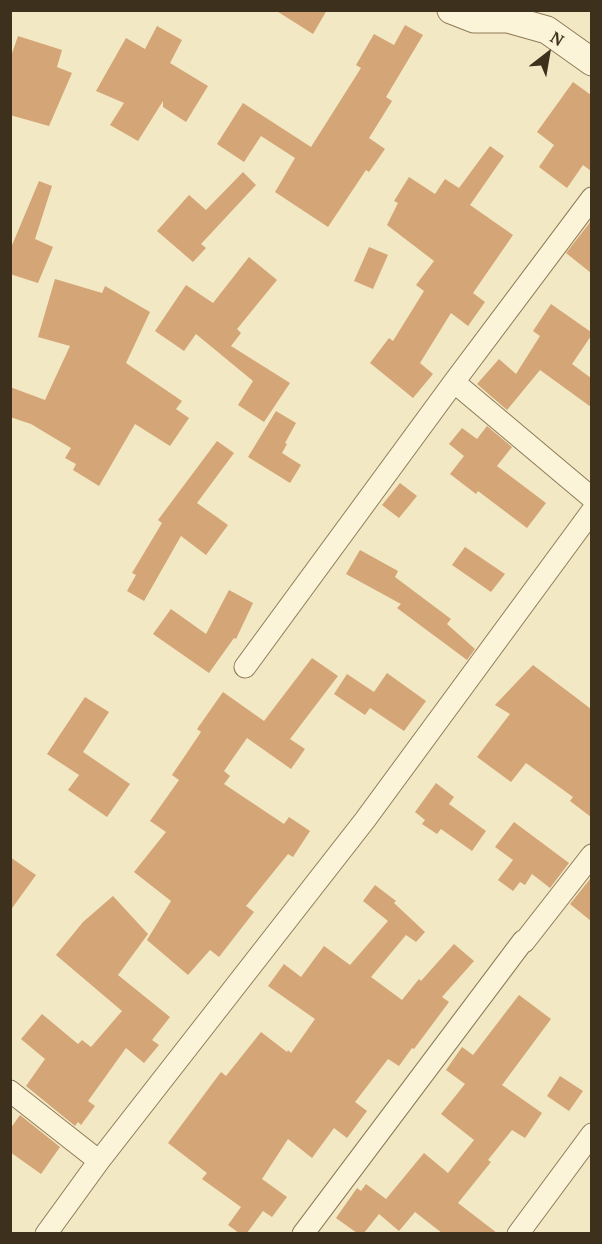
<!DOCTYPE html>
<style>
body{margin:0}
#map{position:relative;width:602px;height:1244px;overflow:hidden;background:#f2e8c3;font-family:"PT Serif",serif}
canvas{display:block}
.frame{position:absolute;inset:0;border:12px solid #3d301d;pointer-events:none}
.north{position:absolute;left:518px;top:24px;width:60px;height:60px;-webkit-text-stroke:4px #f9f1d4;paint-order:stroke;rotate:31deg;font-size:16px;font-weight:700;line-height:24px;text-align:center;color:#3d301d}
.north::after{content:'';display:block;margin:auto;width:21px;height:27px;background:#3d301d;clip-path:polygon(50% 0,100% 100%,50% 72%,0 100%)}
</style>
<div id="map">
<canvas width="602" height="1244"></canvas>
<div class="frame"></div>
<div class="north">N</div>
</div>
<script>
const context = document.querySelector('canvas').getContext('2d');
context.lineJoin = 'round';
function fill(path, color) { context.fillStyle = color; context.fill(path, 'evenodd'); }
const shape = rows => new Path2D(rows.map(r => 'M' + r).join(''));
function stroke(path, color, width, dash) { context.strokeStyle = color; context.lineWidth = width; context.lineCap = dash ? 'butt' : 'round'; context.setLineDash(dash || []); context.stroke(path); }
fill(shape([
 [275,10,327,10,313,34],
 [405,25,423,35,386,97,392,101,369,138,385,149,369,172,366,170,328,227,275,192,295,158,261,136,244,162,217,144,243,103,311,147,361,68,356,65,374,34,394,45],
 [157,26,182,40,170,63,208,86,186,122,163,107,163,101,138,141,110,125,124,103,96,91,126,38,145,49],
 [18,36,62,50,57,67,72,73,49,126,10,115,10,59],
 [573,82,591,95,591,171,583,165,567,188,539,167,554,145,537,132],
 [490,146,504,156,470,205,513,235,473,293,485,302,468,326,451,313,420,363,433,374,413,398,370,363,389,338,393,341,424,291,416,285,434,261,387,225,398,203,394,201,409,177,435,194,445,179,459,188],
 [243,172,256,185,201,244,206,248,193,262,157,231,189,195,206,210],
 [39,181,52,186,35,239,53,247,38,283,10,274,10,250],
 [591,221,591,273,566,253],
 [369,247,388,255,373,289,354,281],
 [249,257,277,280,237,329,241,333,231,346,290,383,264,422,238,405,253,381,196,334,184,351,155,331,186,285,213,303],
 [55,279,102,293,105,286,150,312,126,363,182,401,176,409,189,418,170,446,135,424,99,486,73,470,76,464,65,458,71,448,31,424,10,417,10,387,45,400,70,346,38,337],
 [551,304,591,332,591,336,572,364,591,378,591,407,540,370,507,410,477,384,499,359,516,374,540,336,533,331],
 [276,411,296,423,285,443,287,444,282,453,301,465,290,483,248,457],
 [487,426,512,447,497,466,546,503,527,528,478,491,476,494,450,474,464,456,449,444,462,428,477,439],
 [217,441,234,453,197,503,228,525,206,555,181,536,144,601,127,591,136,575,132,573,162,523,158,520],
 [400,483,417,496,399,518,382,505],
 [465,547,505,574,491,592,452,565],
 [360,550,398,571,395,577,451,619,447,624,475,649,467,660,397,608,401,604,346,574],
 [229,590,253,603,236,639,234,638,209,673,153,634,171,609,206,634],
 [312,658,338,676,290,739,305,749,291,769,247,738,224,771,230,776,224,784,284,824,289,817,310,831,293,857,288,854,246,906,254,912,219,957,210,950,188,975,147,940,171,901,134,872,166,832,150,821,179,780,172,775,201,732,197,729,223,692,264,721],
 [533,665,591,709,591,817,570,801,573,797,526,763,511,782,477,757,510,714,495,705],
 [387,673,426,701,404,731,370,708,365,715,334,694,347,674,374,692],
 [85,697,109,712,83,752,130,784,107,817,68,790,79,775,47,754],
 [436,783,454,797,449,804,486,831,472,851,441,829,437,834,422,824,425,820,415,812],
 [514,822,569,863,550,888,532,874,525,885,520,882,513,891,498,880,513,860,495,847],
 [10,857,36,875,10,911],
 [590,879,591,880,591,921,570,904],
 [375,885,396,901,394,903,425,932,416,942,406,935,371,977,402,1000,419,979,421,981,454,944,474,961,442,997,449,1002,414,1049,412,1048,399,1066,388,1059,355,1102,367,1111,347,1138,334,1128,312,1158,288,1139,262,1179,287,1197,272,1217,263,1211,247,1233,239,1233,228,1225,241,1207,202,1179,207,1173,168,1143,221,1072,226,1076,261,1032,287,1052,288,1050,291,1053,315,1019,268,986,284,964,301,977,324,946,350,965,388,921,363,901],
 [113,896,148,934,118,975,170,1017,152,1040,159,1045,144,1063,126,1048,88,1101,95,1106,81,1125,78,1122,75,1126,26,1086,45,1059,21,1039,42,1014,78,1044,82,1040,91,1047,122,1011,56,955,83,922],
 [519,995,551,1019,502,1085,542,1113,525,1138,512,1130,488,1160,491,1162,458,1203,497,1233,442,1233,415,1212,399,1231,379,1214,364,1233,357,1233,336,1218,357,1188,361,1191,366,1184,386,1199,424,1153,448,1173,474,1140,441,1114,465,1084,446,1070,462,1047,473,1055],
 [560,1076,583,1091,569,1111,547,1096],
 [20,1115,60,1147,41,1174,10,1152,10,1129]
]), '#d4a576');
const minor = shape([
 [454,382,592,498],
 [245,667,454,382,592,198],
 [524,942,592,855],
 [10,1091,99,1161],
 [46,1234,99,1161,365,820,592,511],
 [303,1234,523,941],
 [518,1234,592,1134]
]);
const tertiary = shape([
 [451,10,474,19,508,19,547,30,592,62]
]);
stroke(minor, '#8f7a58', 23);
stroke(tertiary, '#8f7a58', 29);
stroke(minor, '#fcf4d8', 21);
stroke(tertiary, '#fcf4d8', 27);
</script>
